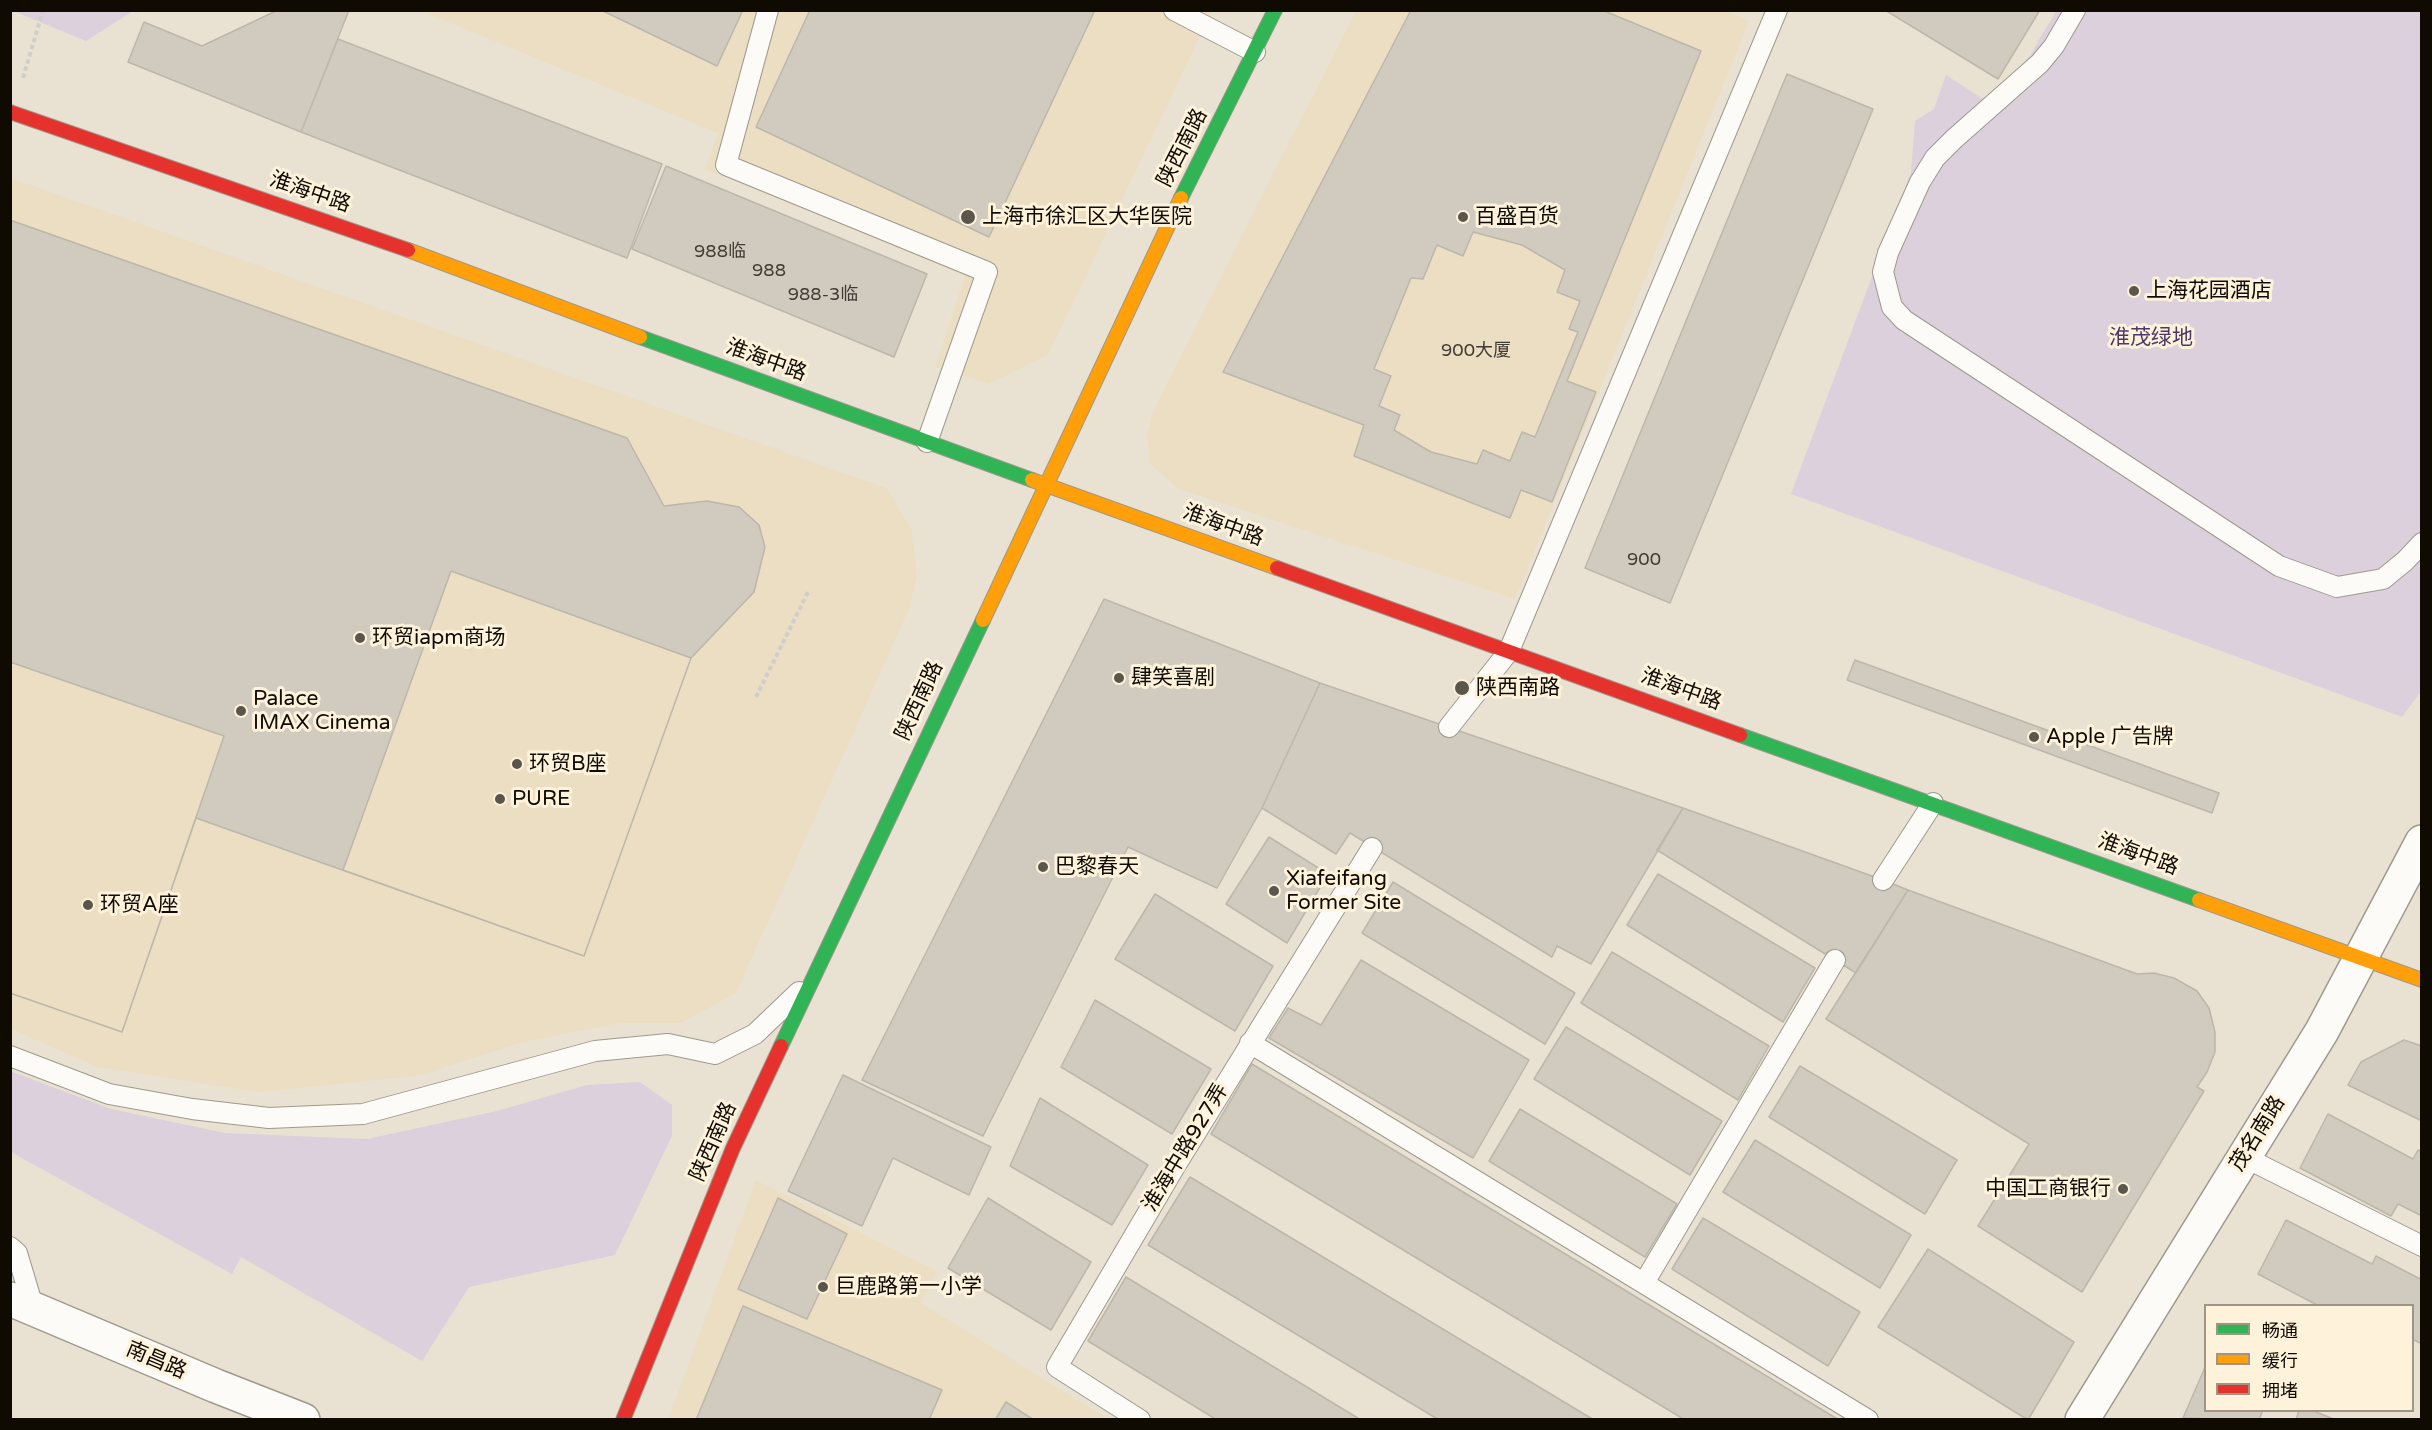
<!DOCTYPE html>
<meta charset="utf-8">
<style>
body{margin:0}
#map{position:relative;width:2432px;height:1430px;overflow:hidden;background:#e9e2d2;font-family:"Varela Round","Noto Sans SC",sans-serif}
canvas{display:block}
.frame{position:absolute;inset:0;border:12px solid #0f0b03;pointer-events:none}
.legend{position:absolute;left:2204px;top:1304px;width:210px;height:108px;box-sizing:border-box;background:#fef2db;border:2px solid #9e9685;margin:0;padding:8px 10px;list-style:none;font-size:18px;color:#0f0b03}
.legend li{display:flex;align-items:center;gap:12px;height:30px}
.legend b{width:30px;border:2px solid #9e9685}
</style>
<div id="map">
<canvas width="2432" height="1430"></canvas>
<div class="frame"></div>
<ul class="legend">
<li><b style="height:8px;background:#30b455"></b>畅通</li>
<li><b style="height:8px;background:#ff9f0a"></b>缓行</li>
<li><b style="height:8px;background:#e5322d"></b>拥堵</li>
</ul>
</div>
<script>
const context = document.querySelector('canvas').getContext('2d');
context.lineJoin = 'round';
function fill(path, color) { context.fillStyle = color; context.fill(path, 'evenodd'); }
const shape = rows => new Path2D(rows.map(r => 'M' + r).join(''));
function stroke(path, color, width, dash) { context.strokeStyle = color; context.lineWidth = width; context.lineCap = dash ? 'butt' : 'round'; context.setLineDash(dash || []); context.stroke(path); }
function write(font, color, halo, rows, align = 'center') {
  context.font = font + ' "Varela Round","Noto Sans SC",sans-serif'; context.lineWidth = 6; context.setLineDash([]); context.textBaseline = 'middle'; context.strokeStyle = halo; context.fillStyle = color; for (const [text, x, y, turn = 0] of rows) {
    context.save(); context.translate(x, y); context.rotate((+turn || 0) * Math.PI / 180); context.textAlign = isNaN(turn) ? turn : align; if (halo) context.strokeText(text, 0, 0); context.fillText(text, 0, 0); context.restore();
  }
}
fill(shape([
 [1725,10,1749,21,1515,599,1179,489,1150,464,1147,434,1154,409,1356,11],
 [421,11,1212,11,1048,355,988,384,935,367,965,276,705,169,718,133],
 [11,178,886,488,911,528,917,576,909,609,736,993,681,1023,620,1023,527,1041,417,1076,258,1092,98,1067,11,1029],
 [756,1180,937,1271,921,1303,1108,1419,668,1420]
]), '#ebdec3');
fill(shape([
 [11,10,133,10,133,11,86,41],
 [2056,11,2421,11,2422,690,2402,717,1791,494,1911,172,1915,121,1934,109,1946,75,1986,101,2029,57],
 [10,1071,111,1109,225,1133,367,1139,497,1111,587,1085,640,1082,672,1105,672,1136,615,1255,469,1287,422,1361,241,1257,232,1274,11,1152]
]), '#dbd0db');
const building = shape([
 [278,10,349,10,301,132,128,62,144,22,202,46,278,10],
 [601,10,743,10,717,66,601,10],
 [810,10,1095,10,989,237,756,127,810,10],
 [1411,10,1602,10,1701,51,1567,381,1596,392,1552,502,1521,490,1510,518,1354,456,1364,425,1223,372,1411,10],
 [1885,10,2040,10,1998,79,1885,10],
 [338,39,662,164,627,258,301,132,338,39],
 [1787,74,1873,109,1670,603,1585,568,1787,74],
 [666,166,927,274,894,357,632,249,666,166],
 [10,220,627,438,664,506,707,501,739,507,759,525,765,547,754,592,691,658,584,956,196,818,122,1032,10,993,10,220],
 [1473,232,1522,245,1565,270,1557,292,1580,301,1569,329,1578,332,1535,437,1522,432,1510,461,1483,450,1477,464,1431,452,1394,430,1400,415,1379,406,1391,376,1374,369,1411,278,1423,279,1437,245,1463,256,1473,232],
 [451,571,691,658,584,956,343,870,451,571],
 [1104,599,1320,683,1262,808,1217,888,1128,847,983,1136,862,1080,1104,599],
 [1855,660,2219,793,2212,813,1847,680,1855,660],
 [10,662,224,736,122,1032,10,993,10,662],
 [1320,683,1683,808,1591,964,1557,946,1552,957,1350,833,1336,854,1262,808,1320,683],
 [1683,808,1883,880,1908,890,1856,973,1657,850,1683,808],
 [1269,837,1328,874,1287,943,1226,904,1269,837],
 [1658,874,1815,968,1783,1022,1627,925,1658,874],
 [1393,882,1575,993,1545,1044,1362,933,1393,882],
 [1908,890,2137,974,2154,973,2174,978,2197,991,2209,1008,2215,1032,2215,1052,2207,1072,2197,1087,2204,1091,2082,1292,1978,1226,2029,1144,1826,1019,1908,890],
 [1155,894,1273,966,1235,1031,1115,959,1155,894],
 [1612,952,1769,1046,1738,1100,1581,1003,1612,952],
 [1361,960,1529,1060,1473,1158,1269,1038,1288,1008,1321,1025,1361,960],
 [1095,1000,1211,1069,1172,1134,1061,1067,1095,1000],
 [1566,1027,1722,1121,1690,1175,1534,1079,1566,1027],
 [2404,1040,2422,1046,2422,1121,2348,1085,2361,1062,2404,1040],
 [1252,1064,1839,1420,1685,1420,1211,1134,1252,1064],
 [1800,1066,1957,1160,1925,1214,1769,1117,1800,1066],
 [843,1075,991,1147,969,1195,893,1158,862,1226,788,1191,843,1075],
 [1040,1098,1148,1165,1112,1225,1010,1166,1040,1098],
 [1520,1109,1677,1204,1645,1257,1489,1161,1520,1109],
 [2328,1114,2413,1159,2418,1150,2422,1152,2422,1216,2398,1204,2391,1216,2300,1168,2328,1114],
 [1755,1140,1911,1235,1880,1288,1723,1192,1755,1140],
 [1190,1177,1594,1420,1439,1420,1148,1245,1190,1177],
 [778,1198,847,1234,807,1319,738,1289,778,1198],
 [988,1198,1091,1262,1051,1330,948,1268,988,1198],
 [1703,1218,1860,1312,1828,1366,1672,1269,1703,1218],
 [2286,1220,2372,1264,2376,1256,2422,1280,2422,1344,2412,1339,2412,1306,2319,1306,2258,1274,2286,1220],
 [1928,1249,2074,1342,2028,1420,1878,1327,1928,1249],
 [1126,1277,1361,1420,1217,1420,1088,1341,1126,1277],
 [743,1306,942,1390,929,1420,696,1420,743,1306],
 [2206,1365,2206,1410,2263,1410,2259,1420,2183,1418,2206,1365],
 [1006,1402,1034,1420,995,1420,1006,1402],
 [2299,1410,2311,1410,2336,1420,2296,1420,2299,1410]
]);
fill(building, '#d1cbbf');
stroke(building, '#bcb7aa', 1.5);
const lane = shape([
 [768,10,726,165,987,272,927,442],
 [1174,10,1255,52],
 [2075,10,2054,46,2040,63,1954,139,1935,158,1920,182,1888,253,1883,272,1892,307,1904,320,2279,566,2337,587,2383,579,2405,561,2422,543],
 [1449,727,1509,651,1777,10],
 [1883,880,1933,803],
 [1250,1043,1868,1420],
 [10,1056,109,1094,192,1109,269,1118,363,1114,595,1051,668,1044,715,1054,755,1034,799,992],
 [2244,1157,2422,1246],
 [10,1247,17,1253,34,1310],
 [1644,1283,1835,960],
 [1140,1420,1057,1367,1177,1163,1372,848]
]);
const street = shape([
 [10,1299,216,1386,303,1420],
 [2082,1420,2322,1031,2422,842]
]);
const fast = shape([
 [1181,198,1275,10],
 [640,337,1032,480],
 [1740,735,2199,900],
 [781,1046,983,620]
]);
const slow = shape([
 [408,250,640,337],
 [1032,480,1277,568],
 [983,620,1181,198],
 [2199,900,2422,980]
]);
const jam = shape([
 [10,112,408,250],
 [1277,568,1740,735],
 [623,1420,733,1148,781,1046]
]);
stroke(lane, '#9f998d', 22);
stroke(street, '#9f998d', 36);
stroke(fast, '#9f998d', 16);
stroke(slow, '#9f998d', 16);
stroke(jam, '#9f998d', 16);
stroke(shape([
 [23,78,43,10],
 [756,697,809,590]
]), '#d0ceca', 4, [4.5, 3]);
stroke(lane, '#fcfbf8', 20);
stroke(street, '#fcfbf8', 33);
stroke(fast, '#30b455', 14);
stroke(slow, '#ff9f0a', 14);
stroke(jam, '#e5322d', 14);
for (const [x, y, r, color] of [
 [968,217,8,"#5b564b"],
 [1463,217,6,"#5b564b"],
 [2134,291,6,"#5b564b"],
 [360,638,6,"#5b564b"],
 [1119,678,6,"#5b564b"],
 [1462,688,8,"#5b564b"],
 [241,711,6,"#5b564b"],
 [2034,737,6,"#5b564b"],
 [517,764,6,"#5b564b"],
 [500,799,6,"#5b564b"],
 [1043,867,6,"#5b564b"],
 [1274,891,6,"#5b564b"],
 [88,905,6,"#5b564b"],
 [2123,1189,6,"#5b564b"],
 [823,1287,6,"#5b564b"]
]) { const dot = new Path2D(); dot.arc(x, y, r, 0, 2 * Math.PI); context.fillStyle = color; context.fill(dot); stroke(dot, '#fef2db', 2); }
write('18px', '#403c33', null, [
 ["988临",720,252],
 ["988",769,271],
 ["988-3临",823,295],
 ["900大厦",1476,351],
 ["900",1644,560]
]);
write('21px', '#0f0b03', '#fef2db', [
 ["陕西南路",1183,148,-63],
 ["淮海中路",310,193,19],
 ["淮海中路",766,361,20],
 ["淮海中路",1223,526,20],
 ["淮海中路",1681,690,20],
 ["陕西南路",920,701,-65],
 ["淮海中路",2138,855,20],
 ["茂名南路",2258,1134,-58],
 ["陕西南路",714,1142,-66],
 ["淮海中路927弄",1186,1148,-59],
 ["南昌路",156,1361,23]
]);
write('21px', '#0f0b03', '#fef2db', [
 ["上海市徐汇区大华医院",982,217],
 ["百盛百货",1475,217],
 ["上海花园酒店",2146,291],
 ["环贸iapm商场",372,638],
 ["肆笑喜剧",1131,678],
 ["陕西南路",1476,688],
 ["Palace",253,699],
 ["IMAX Cinema",253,723],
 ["Apple 广告牌",2046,737],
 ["环贸B座",529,764],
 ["PURE",512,799],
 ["巴黎春天",1055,867],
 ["Xiafeifang",1286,879],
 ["Former Site",1286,903],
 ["环贸A座",100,905],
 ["中国工商银行",2111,1189,"right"],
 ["巨鹿路第一小学",835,1287]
], 'left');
write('21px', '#4d3768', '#fef2db', [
 ["淮茂绿地",2151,338]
]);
</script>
